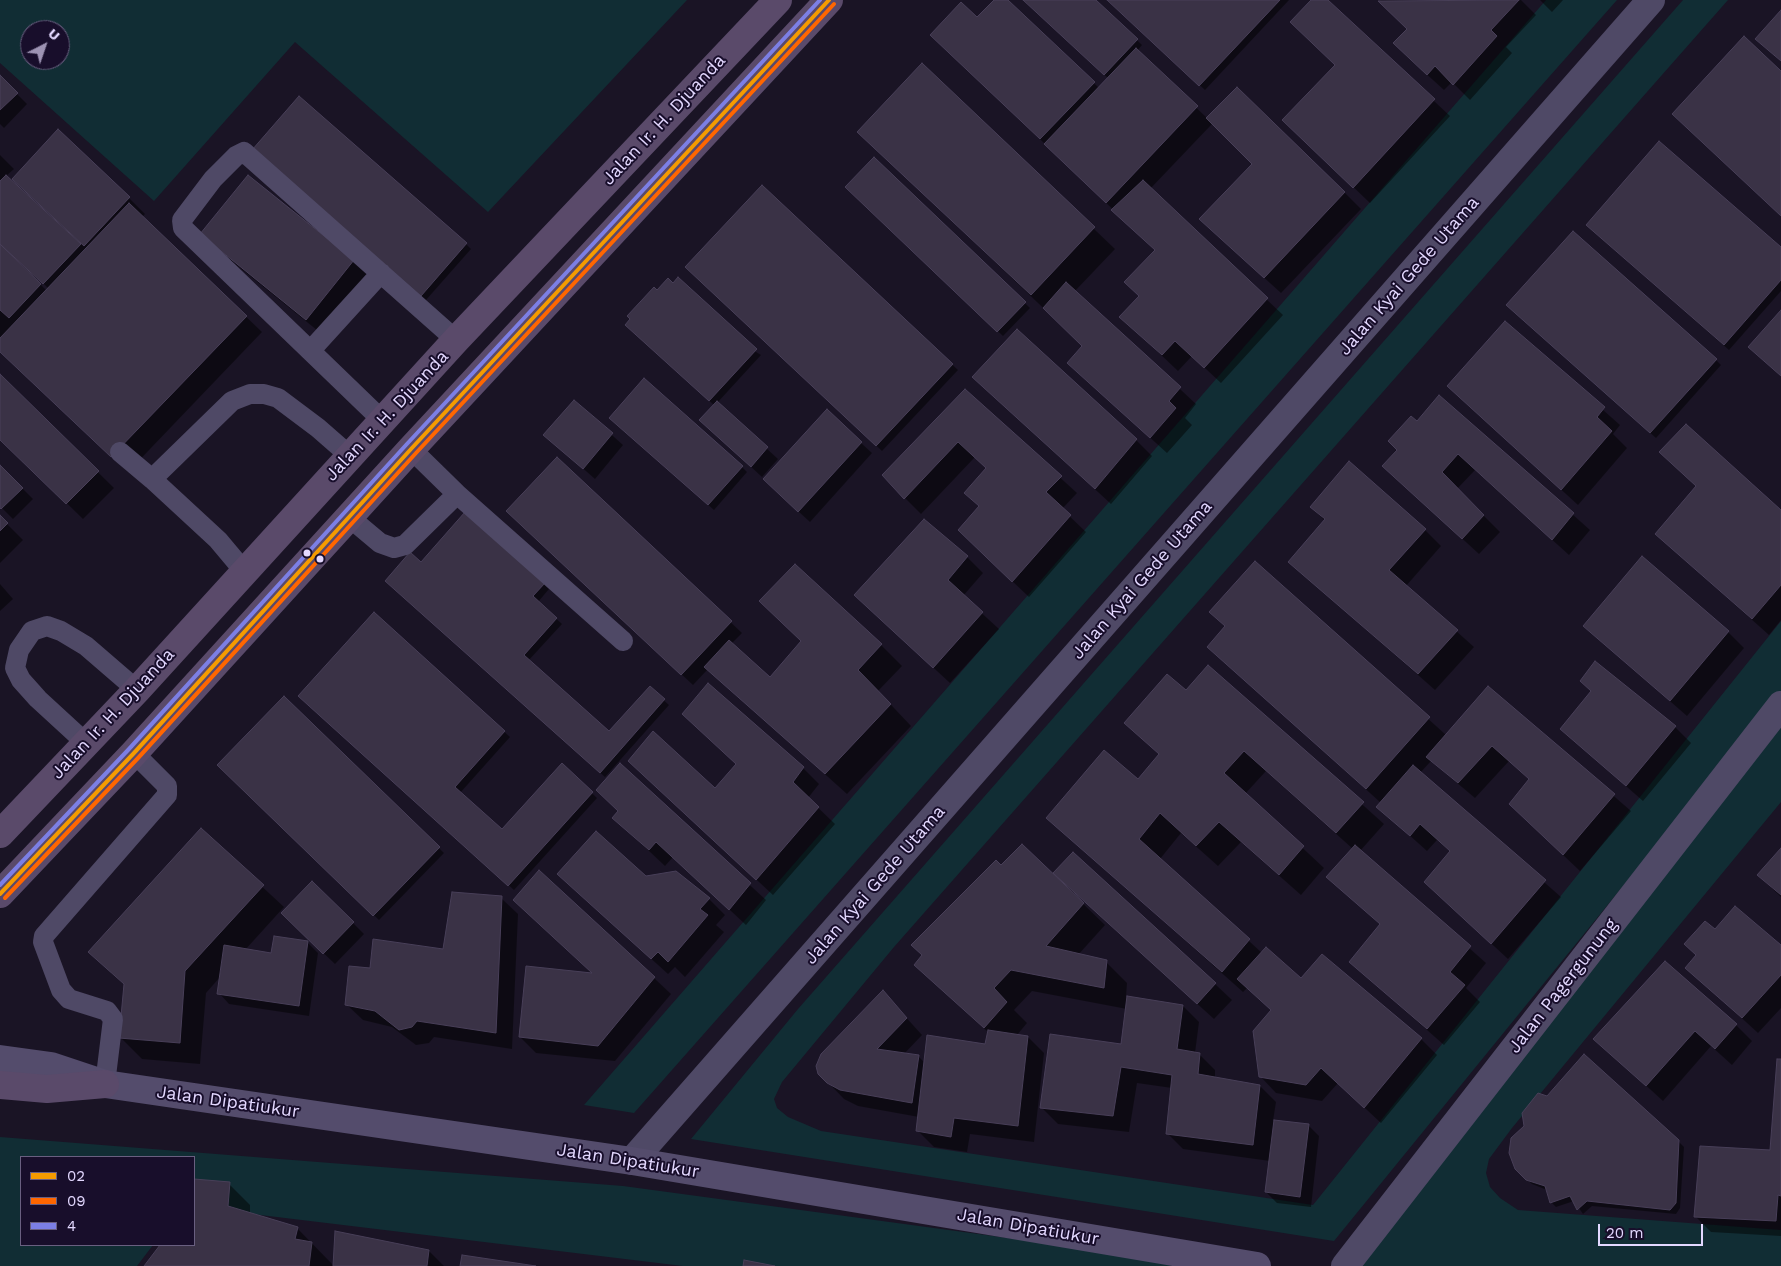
<!DOCTYPE html>
<style>
body{margin:0}
#map{position:relative;width:1781px;height:1266px;overflow:hidden;background:#1a1425;font-family:"Work Sans",sans-serif}
canvas{display:block}
.legend{position:absolute;left:20px;top:1156px;width:175px;height:90px;box-sizing:border-box;background:#180e2b;border:1px solid #695f80;margin:0;padding:6px 9px;list-style:none;font-size:15px;color:#e3d8ff}
.legend li{display:flex;align-items:center;gap:10px;height:25px}
.legend b{width:25px;border:1px solid #695f80}
.north{position:absolute;left:20px;top:20px;width:50px;height:50px;box-sizing:border-box;background:#180e2b;border:1px solid #695f80;border-radius:50%;rotate:41deg;font-size:14px;font-weight:700;line-height:20px;text-align:center;color:#e3d8ff}
.north::after{content:'';display:block;margin:auto;width:18px;height:22px;background:#9d93b3;clip-path:polygon(50% 0,100% 100%,50% 72%,0 100%)}
.scale{position:absolute;left:1598px;top:1224px;width:105px;height:22px;box-sizing:border-box;border:2px solid #e3d8ff;border-top:0;padding-left:6px;font-size:15px;line-height:18px;white-space:nowrap;color:#e3d8ff;-webkit-text-stroke:4px #180e2b;paint-order:stroke}
</style>
<div id="map">
<canvas width="1781" height="1266"></canvas>
<ul class="legend">
<li><b style="height:6px;background:#f59b00"></b>02</li>
<li><b style="height:6px;background:#f60"></b>09</li>
<li><b style="height:6px;background:#7c7fe5"></b>4</li>
</ul>
<div class="north">U</div>
<div class="scale">20 m</div>
</div>
<script>
const context = document.querySelector('canvas').getContext('2d');
context.lineJoin = 'round';
function fill(path, color) { context.fillStyle = color; context.fill(path, 'evenodd'); }
const shape = rows => new Path2D(rows.map(r => 'M' + r).join(''));
function stroke(path, color, width, dash) { context.strokeStyle = color; context.lineWidth = width; context.lineCap = dash ? 'butt' : 'round'; context.setLineDash(dash || []); context.stroke(path); }
function write(font, color, halo, rows, align = 'center') {
  context.font = font + ' "Work Sans",sans-serif'; context.lineWidth = 4; context.setLineDash([]); context.textBaseline = 'middle'; context.strokeStyle = halo; context.fillStyle = color; for (const [text, x, y, turn = 0] of rows) {
    context.save(); context.translate(x, y); context.rotate((+turn || 0) * Math.PI / 180); context.textAlign = isNaN(turn) ? turn : align; if (halo) context.strokeText(text, 0, 0); context.fillText(text, 0, 0); context.restore();
  }
}
fill(shape([
 [0,0,687,0,488,212,295,42,154,201,0,63],
 [30,30,60,30,60,60,30,60],
 [1546,0,1617,0,634,1113,584,1105],
 [1683,0,1728,0,894,947,782,1082,774,1099,777,1108,788,1117,821,1131,1313,1205,1781,621,1781,692,1334,1241,691,1139,798,1009],
 [1781,724,1781,802,1512,1128,1489,1159,1486,1173,1490,1187,1500,1198,1518,1210,1781,1230,1781,1266,1347,1266],
 [0,1137,623,1186,1215,1266,683,1266,194,1207,194,1157,21,1157,21,1245,153,1245,137,1266,0,1266]
]), '#112d34');
fill(shape([
 [996,0,1006,0,1099,88,1108,78,1024,0,1095,0,1142,45,1137,51,1207,118,1344,192,1361,209,1281,293,1217,235,1254,164,1212,124,1150,189,1283,315,1221,383,1192,356,1178,371,1121,317,1140,296,1156,251,932,35,977,19],
 [1109,0,1289,0,1205,90],
 [1313,0,1326,0,1450,116,1370,203,1300,136,1336,66],
 [1380,0,1521,0,1536,15,1506,47,1512,53,1470,100,1452,82,1444,90,1411,60,1409,29],
 [1540,0,1563,0,1552,12],
 [922,65,1115,249,1075,291,1196,404,1185,418,1192,425,1167,453,1068,363,1083,346,880,152],
 [0,77,27,104,4,128,0,124],
 [254,150,466,244,471,249,426,300],
 [0,155,14,169,6,176,50,217,129,198,145,214,142,217,262,332,128,472,0,350],
 [38,278,49,289,47,291,36,280],
 [874,159,1030,308,1003,336,846,187],
 [762,186,958,370,882,451,687,267],
 [1592,230,1781,249,1781,291,1729,350],
 [218,250,353,261,369,277,323,335],
 [657,291,761,355,717,403,778,459,762,477,712,431,714,405,632,330],
 [1513,310,1716,360,1721,365,1656,438],
 [1505,323,1620,425,1613,434,1627,448,1578,505,1448,386],
 [0,376,114,488,83,519,0,438],
 [973,377,1136,440,1152,456,1111,504],
 [965,391,1077,493,1062,509,1086,532,1029,597,976,547,987,468,975,457,921,514,905,498],
 [1440,396,1590,530,1569,555,1475,470,1457,489,1500,532,1479,554,1383,466],
 [574,401,623,445,595,479,545,435],
 [615,423,742,467,747,472,714,510],
 [861,443,872,453,810,522,775,490],
 [557,458,742,633,731,644,770,678,802,642,881,645,902,666,878,691,911,726,847,794,708,669,693,685,518,522],
 [0,466,33,499,13,519,0,506],
 [1312,507,1425,530,1441,546,1406,586,1474,647,1435,690,1290,562,1325,521],
 [1781,512,1781,620,1769,635,1656,534],
 [0,517,23,540,0,563],
 [967,557,983,573,963,596,999,629,950,683,872,611],
 [421,563,544,584,549,589,538,602,562,624,528,661,610,733,650,688,669,705,605,777,391,586],
 [1256,563,1446,735,1488,687,1631,811,1580,871,1526,820,1530,780,1509,761,1475,798,1431,761,1420,773,1561,897,1508,959,1442,898,1451,852,1437,840,1427,851,1378,807,1381,803,1209,647,1226,627,1211,612],
 [0,584,13,599,0,611],
 [374,613,510,737,460,793,502,831,562,765,597,798,514,890,305,701],
 [1584,626,1728,632,1744,648,1687,716],
 [1208,666,1384,824,1360,851,1486,963,1466,988,1480,1002,1444,1045,1350,962,1381,925,1328,877,1353,849,1266,771,1245,794,1324,868,1301,895,1241,842,1218,866,1181,833,1160,859,1262,953,1301,980,1421,1039,1437,1055,1381,1123,1338,1083,1322,1101,1276,1093,1260,1076,1273,1011,1248,987,1243,992,1047,817,1138,780,1160,755,1125,723,1186,692],
 [284,698,444,853,379,920,218,765],
 [1675,727,1691,743,1643,801,1561,729],
 [620,765,766,900,746,925,673,857,665,866,614,818,619,811],
 [803,768,819,784,808,798,835,824,773,895,646,777,715,790],
 [201,830,284,907,245,950,272,954,307,942,318,953,309,1016,229,1004,219,993,221,976,206,993,200,1064,142,1059,121,1038,125,985,111,973],
 [1781,850,1781,897,1758,875],
 [1001,867,1066,887,1067,885,1215,984,1232,1000,1214,1019,1075,893,1073,894,1105,925,1078,955,1106,962,1127,983,1126,997,1183,1006,1199,1022,1195,1053,1199,1054,1215,1070,1215,1078,1260,1086,1276,1102,1273,1121,1308,1125,1319,1136,1311,1207,1277,1203,1266,1192,1270,1161,1183,1149,1167,1133,1172,1088,1137,1083,1129,1132,1058,1124,1042,1108,1122,1045,1127,1009,1032,991,1014,1010,1027,1023,1017,1035,1028,1037,1044,1053,1034,1142,970,1134,967,1152,934,1147,918,1131,919,1117,858,1106,844,1099,819,1073,883,992,922,1035,904,1054,918,1056,925,1063,986,1045,988,1032,915,965],
 [558,874,645,877,709,899,725,915,716,925,724,932,685,977,675,967,668,974],
 [312,882,364,934,335,964,293,924],
 [501,898,518,914,512,1049,434,1037,429,1043,416,1045,392,1027,363,1020,346,1004,371,969,444,950],
 [514,900,654,978,671,994,615,1061,536,1053,520,1037,594,975],
 [1715,931,1781,947,1781,1008,1758,1033,1687,968],
 [1736,1025,1752,1041,1732,1065,1711,1046,1663,1101,1595,1039],
 [1781,1060,1781,1236,1711,1232,1695,1216,1772,1151],
 [1678,1141,1684,1147,1680,1208,1676,1214,1592,1206,1583,1214,1574,1201,1556,1207,1551,1202,1547,1190,1532,1184,1516,1169],
 [194,1180,229,1184,250,1205,250,1214,297,1228,333,1265,336,1232,429,1251,444,1266,144,1266,161,1245,194,1245]
]), '#0007');
const building = shape([
 [994,0,1008,0,1095,82,1040,139,930,35,961,2,977,17,994,0],
 [1023,0,1096,0,1138,39,1104,75,1023,0],
 [1107,0,1280,0,1199,86,1107,0],
 [1311,0,1328,0,1435,99,1353,188,1282,120,1335,65,1290,22,1311,0],
 [1519,0,1491,30,1497,36,1453,85,1435,66,1427,75,1393,43,1407,29,1378,1,1519,0],
 [1781,10,1781,61,1755,39,1781,10],
 [1744,36,1781,71,1781,216,1672,114,1744,36],
 [1136,48,1198,106,1106,203,1044,144,1136,48],
 [922,63,1095,227,1031,295,857,132,922,63],
 [0,75,18,93,0,110,0,75],
 [1237,87,1345,192,1264,278,1199,219,1252,164,1206,118,1237,87],
 [299,96,467,243,421,296,252,150,299,96],
 [58,129,130,197,84,246,12,179,58,129],
 [1659,141,1781,247,1781,280,1724,345,1586,225,1659,141],
 [874,157,1026,302,997,332,845,187,874,157],
 [6,175,81,244,43,284,0,244,0,181,6,175],
 [248,175,354,260,306,320,200,234,248,175],
 [1143,180,1268,298,1204,368,1175,341,1162,355,1119,317,1139,296,1124,282,1155,250,1111,210,1143,180],
 [762,185,953,364,876,446,685,267,762,185],
 [129,203,247,316,111,457,0,352,0,338,129,203],
 [1573,231,1717,359,1650,433,1506,305,1573,231],
 [0,244,41,284,9,318,0,310,0,244],
 [678,277,757,349,709,401,625,325,630,319,627,316,654,287,657,290,668,278,673,283,678,277],
 [1066,282,1181,387,1169,401,1176,408,1150,438,1067,363,1082,346,1043,308,1066,282],
 [1781,310,1781,376,1748,347,1781,310],
 [1505,321,1605,407,1597,417,1612,431,1561,490,1447,386,1505,321],
 [1017,329,1137,439,1095,489,972,377,1017,329],
 [0,374,99,471,66,504,0,440,0,374],
 [644,378,743,466,708,505,609,418,644,378],
 [965,389,1062,476,1046,492,1071,515,1012,582,958,530,979,506,964,493,986,468,958,442,904,499,882,475,965,389],
 [1439,395,1574,513,1552,540,1458,454,1442,472,1484,515,1462,539,1382,466,1397,450,1388,441,1411,416,1417,421,1439,395],
 [574,400,613,433,583,469,543,435,574,400],
 [717,401,768,447,751,467,699,420,717,401],
 [827,409,862,442,798,512,763,479,827,409],
 [1686,424,1781,510,1781,585,1752,619,1655,534,1696,486,1659,452,1686,424],
 [557,457,732,621,681,675,506,511,557,457],
 [1349,461,1426,529,1389,570,1458,630,1418,674,1288,562,1325,519,1310,507,1349,461],
 [0,465,23,488,1,509,0,508,0,465],
 [465,512,545,583,533,596,557,618,524,655,609,731,650,686,665,699,600,773,385,581,410,552,421,562,465,512],
 [0,515,8,523,0,531,0,515],
 [924,519,968,556,948,580,983,612,933,668,854,595,924,519],
 [1642,556,1729,631,1670,701,1583,626,1642,556],
 [1255,561,1430,717,1366,789,1207,647,1225,626,1209,612,1255,561],
 [795,564,882,644,858,670,891,704,825,774,704,667,729,640,770,677,801,641,759,601,795,564],
 [374,612,505,731,455,787,502,829,562,763,593,792,508,886,298,696,374,612],
 [1595,661,1676,726,1626,786,1560,729,1591,691,1580,681,1595,661],
 [1208,665,1364,802,1336,833,1244,751,1224,773,1304,846,1279,875,1219,822,1196,846,1160,813,1139,839,1250,939,1222,972,1046,818,1104,750,1138,779,1159,754,1124,723,1167,674,1186,690,1208,665],
 [708,683,804,767,793,782,819,807,756,880,628,761,653,731,715,788,736,764,682,714,708,683],
 [1488,686,1615,794,1563,855,1509,804,1529,779,1492,746,1458,783,1426,757,1488,686],
 [284,696,440,847,373,916,217,765,284,696],
 [620,763,751,883,729,910,656,842,649,850,612,818,618,811,596,790,620,763],
 [1413,765,1546,880,1491,944,1424,882,1450,851,1420,824,1410,836,1376,807,1413,765],
 [201,828,264,885,185,971,180,1043,119,1038,124,984,88,952,201,828],
 [596,831,646,876,676,871,710,898,700,909,708,915,668,962,658,952,651,959,557,874,596,831],
 [1022,844,1084,903,1046,946,1107,960,1104,988,1011,970,994,988,1007,1002,984,1028,914,965,922,955,911,945,996,860,1001,865,1022,844],
 [1355,845,1471,946,1450,972,1465,985,1427,1029,1349,962,1380,924,1326,877,1355,845],
 [1781,848,1781,895,1757,875,1781,848],
 [1073,852,1216,983,1197,1004,1053,873,1073,852],
 [539,870,655,977,598,1046,519,1037,526,966,592,973,513,900,539,870],
 [312,881,354,922,323,954,281,913,312,881],
 [452,892,502,896,496,1033,417,1021,412,1027,399,1030,375,1011,345,1005,349,966,370,968,373,939,443,949,452,892],
 [1735,906,1781,945,1781,975,1742,1018,1685,968,1696,955,1684,944,1705,921,1715,929,1735,906],
 [274,936,308,941,299,1006,217,994,224,945,271,953,274,936],
 [1266,947,1301,978,1322,954,1422,1038,1364,1108,1321,1068,1306,1085,1259,1077,1253,1031,1271,1010,1237,979,1266,947],
 [1665,961,1737,1024,1715,1049,1695,1031,1646,1086,1593,1039,1665,961],
 [883,990,907,1018,877,1049,919,1055,912,1103,840,1090,827,1083,818,1074,816,1066,821,1054,883,990],
 [1127,996,1183,1005,1177,1049,1200,1053,1198,1074,1260,1085,1253,1145,1166,1134,1172,1075,1121,1067,1113,1116,1040,1108,1050,1034,1121,1044,1127,996],
 [988,1030,1028,1036,1018,1126,954,1118,951,1137,916,1131,927,1035,985,1044,988,1030],
 [1584,1054,1679,1140,1676,1203,1670,1210,1587,1201,1577,1210,1570,1196,1550,1203,1545,1186,1526,1180,1515,1169,1509,1153,1511,1138,1524,1126,1522,1113,1538,1093,1547,1096,1584,1054],
 [1777,1059,1781,1059,1781,1196,1778,1195,1776,1221,1694,1217,1700,1146,1770,1150,1777,1059],
 [1274,1120,1309,1124,1300,1197,1265,1192,1274,1120],
 [194,1179,230,1182,228,1206,298,1227,295,1239,312,1242,309,1266,144,1266,160,1245,194,1245,194,1179],
 [335,1231,429,1250,427,1266,333,1266,335,1231],
 [462,1255,536,1266,460,1266,462,1255],
 [744,1260,775,1266,743,1266,744,1260]
]);
fill(building, '#3a3246');
stroke(building, '#483f58', 1);
stroke(shape([
 [311,350,381,273],
 [383,421,183,228,182,220,213,179,236,156,244,152,456,340],
 [411,449,457,494,623,641],
 [120,452,152,479],
 [349,517,380,543,394,548,405,545,457,494],
 [244,571,218,540,152,479,232,401,250,394,264,394,278,398,318,428,350,456],
 [87,744,38,699,21,680,15,668,19,650,32,631,47,626,61,631,86,646,137,690],
 [105,1084,113,1019,107,1011,69,999,61,990,43,942,44,936,167,795,167,786,134,753]
]), '#4f4966', 20);
stroke(shape([
 [632,1161,1651,0],
 [1345,1266,1781,705]
]), '#4f4966', 28);
stroke(shape([
 [0,1059,51,1066,105,1084,632,1161,1257,1266]
]), '#544c6c', 28);
stroke(shape([
 [0,834,137,690,456,340,778,0],
 [0,894,134,753,411,449,829,0],
 [0,1085,47,1089,105,1084]
]), '#5a4a6a', 28);
stroke(shape([
 [0,894,134,753,411,449,829,0]
]), '#f59b00', 4);
stroke(shape([
 [5,898,139,757,416,453,834,4]
]), '#f60', 4);
stroke(shape([
 [0,885,129,749,406,445,820,0]
]), '#7c7fe5', 4);
for (const [x, y, r, color] of [
 [307,553,4.5,"#e3d8ff"],
 [320,559,4.5,"#e3d8ff"]
]) { const dot = new Path2D(); dot.arc(x, y, r, 0, 2 * Math.PI); context.fillStyle = color; context.fill(dot); stroke(dot, '#180e2b', 2); }
write('18px', '#e3d8ff', '#180e2b', [
 ["Jalan Ir. H. Djuanda",664,120,-47],
 ["Jalan Kyai Gede Utama",1409,276,-49],
 ["Jalan Ir. H. Djuanda",387,416,-47],
 ["Jalan Kyai Gede Utama",1142,580,-49],
 ["Jalan Ir. H. Djuanda",113,714,-47],
 ["Jalan Kyai Gede Utama",875,885,-49],
 ["Jalan Pagergunung",1563,986,-52],
 ["Jalan Dipatiukur",228,1102,8],
 ["Jalan Dipatiukur",628,1161,9],
 ["Jalan Dipatiukur",1028,1227,10]
]);
</script>
